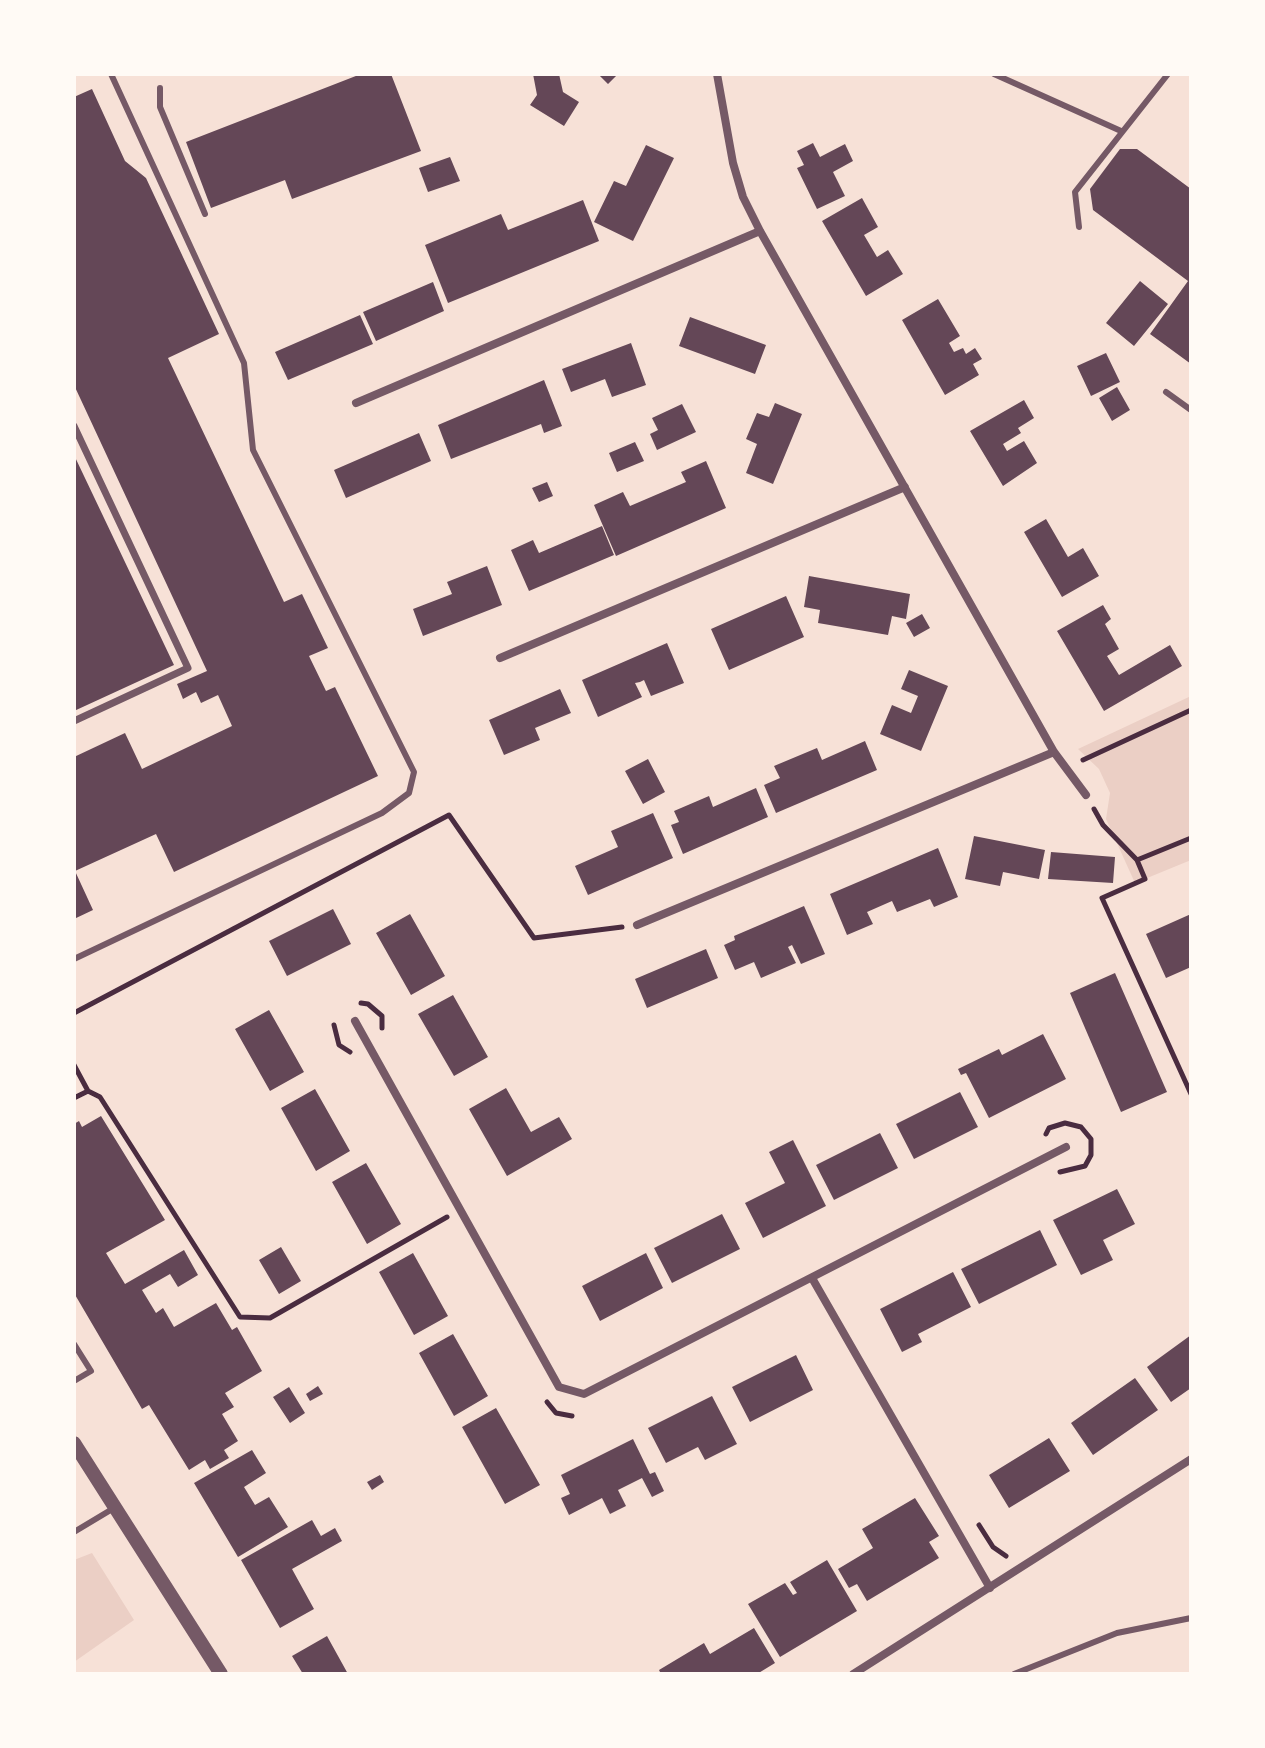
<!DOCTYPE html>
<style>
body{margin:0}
#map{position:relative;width:1265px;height:1748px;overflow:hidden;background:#f7e1d7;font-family:Poppins,sans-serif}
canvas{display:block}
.frame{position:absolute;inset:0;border:76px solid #fffaf5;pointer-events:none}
</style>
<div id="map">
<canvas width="1265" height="1748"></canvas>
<div class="frame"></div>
</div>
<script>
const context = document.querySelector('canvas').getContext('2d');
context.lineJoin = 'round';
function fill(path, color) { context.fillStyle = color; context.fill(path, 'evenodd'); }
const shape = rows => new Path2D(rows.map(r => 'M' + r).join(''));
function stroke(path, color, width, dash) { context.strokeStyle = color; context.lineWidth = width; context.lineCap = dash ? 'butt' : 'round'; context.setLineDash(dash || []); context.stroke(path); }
fill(shape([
 [1191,696,1191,860,1135,883,1106,819,1110,793,1099,769,1078,749],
 [92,1553,134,1620,74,1662,74,1560]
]), '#ebcfc5');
fill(shape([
 [361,74,391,74,421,151,292,199,285,180,211,208,186,142],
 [533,74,559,74,563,92,579,102,564,126,530,105,537,95],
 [598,74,618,74,608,84],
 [92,89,125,161,146,178,219,334,168,358,284,602,302,594,328,648,309,656,326,691,335,687,378,776,174,872,156,834,75,871,93,910,74,919,74,757,125,733,142,769,232,726,218,695,201,703,196,692,183,699,177,684,207,671,74,385,74,97],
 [813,143,820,157,845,144,853,161,833,172,845,196,817,209,797,168,804,165,797,151],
 [646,145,674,158,633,241,594,222,614,181,626,186],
 [1120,149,1137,149,1191,189,1191,364,1150,334,1188,281,1093,210,1090,189],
 [450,157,460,181,428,192,419,168],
 [862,198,878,227,864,235,877,257,888,250,903,274,866,296,822,221],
 [583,200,599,241,448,303,425,245,501,214,508,230],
 [1140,281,1168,304,1134,346,1106,323],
 [433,282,444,311,376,341,363,312],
 [938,299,960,336,949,343,954,352,963,348,966,354,975,348,982,359,973,364,979,375,945,395,902,320],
 [360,315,373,344,288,380,275,352],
 [690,317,766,345,755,374,679,346],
 [631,343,646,385,612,397,605,379,571,392,562,369],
 [1106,353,1120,382,1091,396,1077,366],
 [544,380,562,426,544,433,541,424,451,459,438,425],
 [1117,387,1130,410,1112,421,1099,398],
 [1024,400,1034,418,1018,428,1021,433,1003,444,1007,451,1024,441,1037,463,1003,486,970,431],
 [775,403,802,414,773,484,746,473,757,444,746,439,757,413,769,417],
 [682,404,696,432,657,450,650,434,658,430,652,418],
 [419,433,431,461,346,498,334,470],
 [635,442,644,461,617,472,609,453],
 [74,455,174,665,74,711],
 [706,461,726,508,616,556,594,505,623,492,630,506,686,482,681,472],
 [547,482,553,496,539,502,532,488],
 [1046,519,1068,557,1083,548,1099,576,1062,597,1024,532],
 [602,526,614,555,529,591,511,550,533,540,539,553],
 [487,566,502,605,423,636,413,609,452,594,447,582],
 [809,576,910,594,906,619,892,616,888,635,818,623,820,610,804,607],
 [786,596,804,637,729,670,711,629],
 [1103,605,1111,619,1105,624,1119,649,1107,656,1119,675,1170,645,1182,666,1104,711,1057,631],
 [922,614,930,628,914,637,906,623],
 [667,643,684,683,651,696,644,680,640,682,635,683,642,697,598,717,582,680],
 [909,670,948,686,921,751,880,734,892,705,911,713,918,696,901,689],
 [560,689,571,713,535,728,540,740,504,755,489,720],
 [865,741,877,770,776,813,764,785,780,778,774,766,817,748,822,760],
 [648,759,665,792,643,804,625,771],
 [756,788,768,817,683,854,671,825,679,822,674,811,709,796,713,807],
 [653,813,673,858,588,895,575,866,618,847,611,831],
 [974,836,1045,850,1039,879,1003,872,1000,886,965,879],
 [938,848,958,897,934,907,930,899,897,912,892,901,867,912,873,924,847,935,830,894],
 [1051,852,1115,857,1113,883,1048,879],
 [804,906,825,954,801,964,792,945,788,947,796,963,761,978,754,962,735,970,724,945,735,940,734,936],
 [333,909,351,944,287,976,269,941],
 [410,914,445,976,411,995,376,933],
 [1191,914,1191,967,1166,978,1146,934],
 [706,949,718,978,647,1008,635,979],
 [1115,973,1167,1092,1121,1112,1070,993],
 [453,995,488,1057,454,1076,418,1014],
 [269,1010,304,1072,270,1091,235,1029],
 [1043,1034,1066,1079,989,1118,966,1073,961,1075,958,1069,999,1049,1002,1055],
 [506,1088,531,1132,559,1117,572,1139,507,1176,469,1109],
 [315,1089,350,1151,316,1171,281,1108],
 [960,1092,978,1127,914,1159,896,1124],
 [101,1116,165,1220,106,1253,125,1284,184,1250,198,1275,178,1287,170,1274,142,1290,156,1313,163,1308,174,1327,216,1303,232,1330,237,1327,262,1371,225,1393,234,1407,222,1414,238,1441,224,1450,229,1458,210,1469,205,1460,189,1470,149,1405,142,1409,74,1293,74,1124,79,1121,82,1127],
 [880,1133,898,1168,834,1200,816,1165],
 [793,1140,826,1206,763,1238,745,1203,785,1183,769,1152],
 [366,1163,401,1224,367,1244,332,1182],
 [1117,1189,1135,1224,1103,1240,1113,1260,1081,1275,1053,1220],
 [722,1214,740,1249,672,1283,654,1248],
 [1040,1230,1057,1265,979,1304,961,1269],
 [281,1247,301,1281,279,1294,259,1260],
 [413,1253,448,1316,414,1335,379,1272],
 [646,1253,663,1288,600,1321,582,1286],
 [953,1272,971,1307,918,1334,922,1342,902,1352,880,1309],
 [453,1334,488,1396,454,1416,419,1353],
 [1191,1335,1191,1388,1171,1402,1147,1367],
 [796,1355,813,1390,750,1422,732,1387],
 [1135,1378,1158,1410,1093,1455,1071,1423],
 [318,1386,323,1394,310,1401,306,1394],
 [289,1387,305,1413,290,1423,273,1397],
 [712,1396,737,1444,705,1460,698,1447,666,1463,648,1428],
 [496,1408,540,1485,505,1504,462,1427],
 [1049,1438,1070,1471,1009,1508,989,1475],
 [633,1439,650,1474,655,1472,664,1491,652,1497,642,1478,618,1490,626,1506,610,1514,602,1498,569,1515,561,1498,570,1494,561,1475],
 [252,1450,266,1473,244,1487,255,1505,269,1497,288,1527,238,1557,194,1483],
 [380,1475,384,1482,372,1490,367,1482],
 [915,1498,939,1536,929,1542,939,1558,867,1601,857,1584,849,1588,838,1569,873,1548,862,1529],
 [312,1520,321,1536,335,1528,342,1541,292,1569,314,1609,280,1628,241,1560],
 [827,1560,857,1611,780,1657,748,1604,785,1583,793,1595,797,1593,790,1582],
 [754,1628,775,1663,757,1674,661,1674,659,1670,704,1643,710,1654],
 [327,1636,348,1674,303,1674,292,1656]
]), '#644757');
stroke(shape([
 [1083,760,1191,710],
 [1094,809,1103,825,1137,860,1145,879,1102,898,1191,1094],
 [1137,860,1191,838],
 [361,1003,368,1004,382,1016,382,1028],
 [74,1013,449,815,534,938,622,927],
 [334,1025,339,1045,350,1052],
 [74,1065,88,1091,100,1097,240,1317,270,1318,447,1217],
 [74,1098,88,1091],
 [1046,1134,1049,1128,1065,1123,1081,1127,1091,1139,1091,1155,1085,1166,1060,1172],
 [547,1402,556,1413,572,1416],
 [979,1525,993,1547,1006,1556]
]), '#4a2c40', 5);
stroke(shape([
 [994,74,1121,131],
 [160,88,160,107,205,214],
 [1079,227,1075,192,1168,74],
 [1166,392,1191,410],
 [74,959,382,813,409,793,414,772,253,450,244,363,111,74],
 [74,1344,91,1371,74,1381],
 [74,1532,114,1508],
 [1014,1674,1117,1633,1191,1618]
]), '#755966', 6);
stroke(shape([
 [74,426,188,668,74,721]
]), '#755966', 7);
stroke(shape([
 [717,74,733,163,743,197,760,231,1054,752,1086,795],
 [356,403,760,231],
 [500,658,905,487],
 [637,925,1054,752],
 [355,1021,559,1387,584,1394,1066,1147],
 [812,1278,990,1588],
 [853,1674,1191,1459]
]), '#755966', 8);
stroke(shape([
 [74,1443,221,1674]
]), '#755966', 14);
</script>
